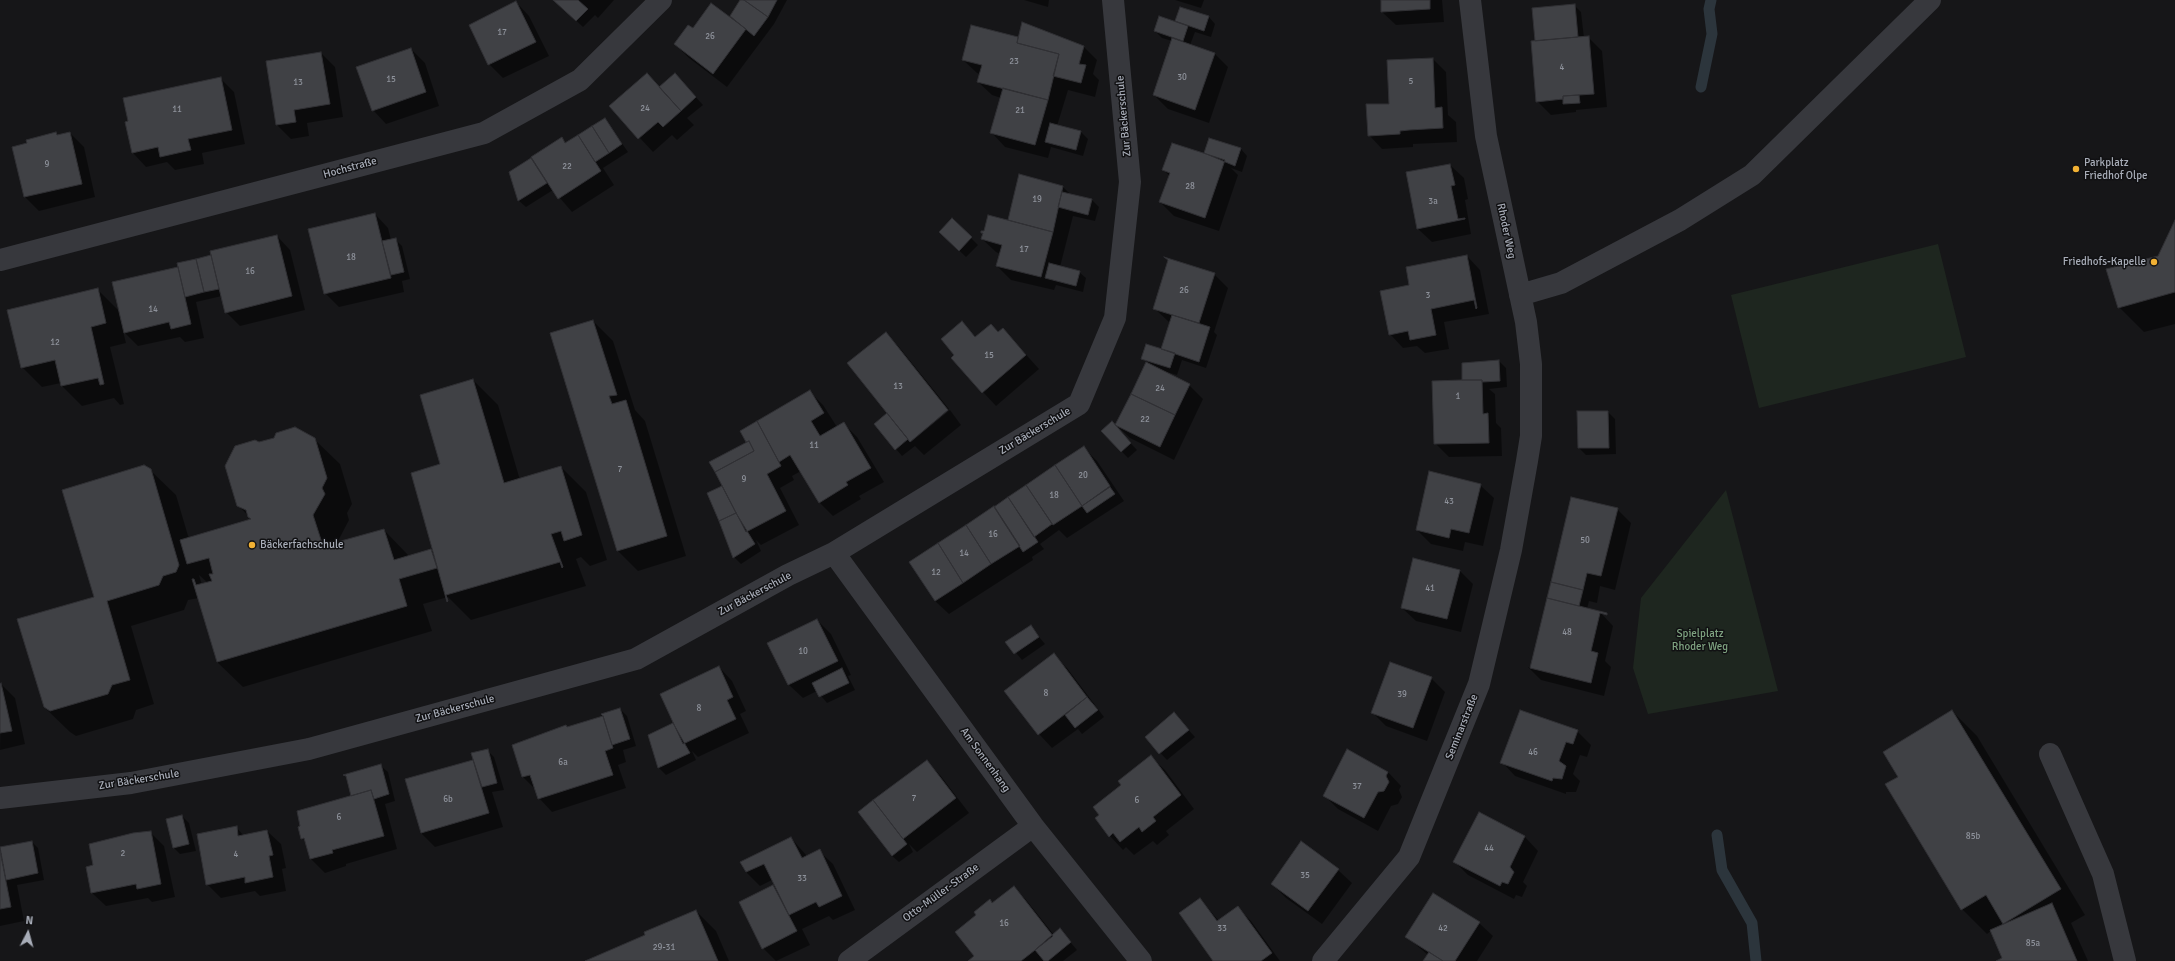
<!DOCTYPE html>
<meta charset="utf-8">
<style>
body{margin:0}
#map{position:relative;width:2175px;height:961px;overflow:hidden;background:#161618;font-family:Signika,sans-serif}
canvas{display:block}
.north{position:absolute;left:8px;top:913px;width:40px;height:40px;-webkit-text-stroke:3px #111113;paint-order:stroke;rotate:6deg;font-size:11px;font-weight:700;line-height:16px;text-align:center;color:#a8adb8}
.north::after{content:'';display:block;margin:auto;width:14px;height:18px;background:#a8adb8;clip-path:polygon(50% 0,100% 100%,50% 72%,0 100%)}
</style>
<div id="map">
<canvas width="2175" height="961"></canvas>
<div class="north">N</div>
</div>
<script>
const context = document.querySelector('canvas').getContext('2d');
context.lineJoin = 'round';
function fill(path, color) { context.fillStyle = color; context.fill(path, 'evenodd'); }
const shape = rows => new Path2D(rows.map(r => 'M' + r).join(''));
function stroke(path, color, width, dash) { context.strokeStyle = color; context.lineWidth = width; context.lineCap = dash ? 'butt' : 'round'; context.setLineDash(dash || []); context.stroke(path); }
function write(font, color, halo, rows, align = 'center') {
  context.font = font + ' Signika,sans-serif'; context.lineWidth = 3; context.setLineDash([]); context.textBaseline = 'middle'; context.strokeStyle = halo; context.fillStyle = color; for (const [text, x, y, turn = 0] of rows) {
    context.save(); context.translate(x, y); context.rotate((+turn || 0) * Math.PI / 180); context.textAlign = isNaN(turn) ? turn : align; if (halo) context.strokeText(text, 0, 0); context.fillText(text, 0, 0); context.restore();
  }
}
fill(shape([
 [1938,244,1966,357,1759,408,1731,295],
 [1726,490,1778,691,1648,714,1633,668,1641,598]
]), '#1e261f');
fill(shape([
 [554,0,614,0,598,18,595,15,583,27],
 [741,0,787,0,774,24,727,87,689,58,675,44,693,29,734,21],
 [1024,0,1049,0,1048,7],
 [1175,0,1204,0,1201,8],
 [1382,0,1442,0,1444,22,1396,25,1382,12],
 [516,2,529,16,549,56,503,78,489,64],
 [1574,5,1581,12,1584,38,1588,37,1602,51,1607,107,1576,110,1576,112,1551,115,1537,101],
 [1181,8,1209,17,1215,24,1211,37,1195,32,1190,45,1214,53,1228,67,1209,123,1168,109,1154,95,1172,41,1162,38,1155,31,1176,22],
 [1022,23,1083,46,1097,60,1093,74,1099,80,1095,97,1068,90,1057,126,1081,132,1088,139,1083,156,1051,147,1048,158,1005,147,992,133,1001,98,992,95,978,82,980,74,977,73,963,60,971,26,1018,39],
 [411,49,425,63,439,106,386,124,373,110],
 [321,53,335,67,343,117,307,123,309,136,291,139,277,125,267,62],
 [1433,59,1446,72,1448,115,1456,122,1457,142,1413,144,1413,147,1382,149,1369,135,1390,105],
 [220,78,234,92,245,144,202,153,204,164,175,170,167,162,146,167,133,153],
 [682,82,703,105,687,118,694,125,677,140,672,135,653,152,610,106],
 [605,119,628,152,603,168,614,185,572,212,553,190,526,207,519,201,510,172,562,139,566,143],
 [56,133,59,136,70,133,84,147,95,197,39,211,25,197,13,148,28,144],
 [1209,139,1241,149,1247,156,1242,172,1231,168,1238,175,1219,231,1174,216,1160,202,1170,176,1163,170,1208,156,1205,153],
 [1450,165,1464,178,1468,199,1465,200,1471,234,1432,242,1418,229],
 [1020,176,1063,187,1071,195,1092,200,1099,207,1095,221,1073,216,1060,267,1079,272,1086,278,1083,292,1056,285,1054,290,1011,280,997,266,1000,254,996,252,982,239,984,235,982,233,1008,221],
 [375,214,388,228,391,240,395,239,402,246,410,279,402,281,404,292,339,307,325,293],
 [2175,222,2175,324,2144,332,2119,307,2158,257],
 [940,232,971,238,978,245,966,257],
 [277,236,290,250,305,310,240,326,226,312,222,296,196,302,204,338,185,342,180,337,138,346,123,331,126,343,110,347,124,404,120,405,114,398,82,406,62,386,61,383,42,387,22,367,98,290,120,312,177,268],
 [1467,256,1480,270,1489,314,1444,322,1449,349,1425,353,1417,346,1403,348,1390,334,1411,286],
 [1214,274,1228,288,1214,332,1217,335,1206,368,1182,360,1177,375,1160,370,1189,385,1203,399,1174,460,1130,438,1116,425,1147,363,1142,358,1162,350,1170,323,1154,308],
 [593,321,613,341,635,410,645,421,686,556,638,571,618,551,551,333],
 [962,323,976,337,999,333,1003,329,1039,369,996,406,983,392,956,355],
 [886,334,899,347,949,409,910,441,911,442,950,410,961,425,924,455,915,446,902,456,896,449,888,413],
 [1499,361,1506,368,1507,387,1489,389,1495,394,1496,423,1501,428,1502,456,1449,457,1435,443,1465,381],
 [473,380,498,405,520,480,561,467,586,492,607,560,590,566,581,557,576,559,586,586,471,620,448,597,423,604,432,631,243,687,217,662,199,598,188,600,184,610,131,626,154,704,136,710,133,719,76,736,70,732,44,707,150,470,176,495,189,539,252,520,238,505,259,443,314,439,340,464,352,504,347,513,349,520,338,541,339,543,384,530,409,556,432,550,429,538,431,538,442,465],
 [199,575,208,583,202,585],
 [809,391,823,405,837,427,843,423,857,437,884,482,859,496,861,499,833,516,819,502,801,471,792,476,794,480,780,488,799,525,761,545,756,540,761,551,741,564,734,557,709,493,722,487,725,490,748,443,742,431],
 [1578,412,1608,412,1615,419,1616,454,1586,455,1579,448],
 [1118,430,1137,450,1128,458,1102,431],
 [1083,447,1097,461,1124,501,1067,538,1059,530,1040,544,1044,549,1032,557,1033,560,949,614,935,601,1026,486,1029,489],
 [1429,473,1480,485,1494,498,1483,546,1465,542,1463,551,1431,544,1417,530],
 [1617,509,1631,523,1615,590,1600,586,1597,603,1589,601,1587,609,1600,612,1613,626,1605,661,1611,667,1604,696,1541,680,1528,667,1532,667],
 [1459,570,1473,584,1461,632,1416,621,1402,608],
 [817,620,831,634,851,675,848,676,855,690,827,703,817,691,803,698,789,685,769,643],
 [1030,626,1045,644,1022,660,1007,642],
 [1053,655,1067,668,1104,717,1082,734,1078,729,1052,748,1039,734],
 [719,667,732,681,746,711,740,714,749,733,698,757,692,751,696,760,666,775,659,768,649,736,673,724,676,727],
 [1431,678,1445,692,1427,741,1386,726,1372,712],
 [1,684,15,698,25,744,0,750],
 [620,709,627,716,636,746,623,750,626,762,618,765,626,788,552,812,539,798,536,790,523,777,513,746,566,726,568,728,604,716],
 [1952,711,1977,736,2085,915,2071,923,2088,961,1998,961,2004,959,1991,931,1987,934,1962,909,1900,777],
 [1174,714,1195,737,1167,760,1146,738],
 [1577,731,1591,745,1587,757,1580,755,1573,774,1580,781,1576,792,1566,792,1566,794,1515,776,1502,762],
 [487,750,494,757,504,790,492,792,503,827,435,847,421,833,406,780,475,761],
 [1151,757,1165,770,1194,809,1166,831,1169,835,1157,845,1153,841,1134,855,1126,847,1123,850,1110,836,1100,815],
 [926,761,940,775,969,813,917,852,909,844,913,852,899,862,892,856],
 [381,766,388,772,395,801,385,804,397,849,346,864,346,866,325,873,311,859,307,842,302,838,302,826,353,796],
 [1388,772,1401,786,1399,790,1402,797,1398,804,1391,806,1378,831,1338,809,1324,795],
 [1479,813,1525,837,1538,851,1523,882,1527,886,1522,897,1516,895,1514,899,1468,875,1455,862],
 [182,816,189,823,196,851,180,854,173,847],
 [236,827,244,836,267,831,281,844,286,868,282,869,286,891,260,896,255,891,221,898,207,884],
 [150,832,164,846,175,897,152,902,148,898,106,906,92,893,95,866],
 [791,838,807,856,819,851,833,864,855,910,833,920,829,916,802,929,810,945,776,961,763,948,740,902,775,885,772,880,760,886,746,872,741,862],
 [32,842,38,848,44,880,17,885,24,921,0,926,0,848],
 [1338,870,1352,883,1322,924,1286,898,1272,884],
 [1014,887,1027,901,1054,935,1060,930,1077,950,1063,961,969,961,975,956,977,915,990,901,993,904],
 [1200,899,1219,921,1238,908,1251,921,1280,961,1215,961],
 [696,911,716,931,729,961,587,961,647,936],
 [1479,923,1493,936,1477,961,1424,961,1428,955,1407,937]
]), '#0007');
stroke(shape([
 [1701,87,1712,34,1709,9,1711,0],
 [1717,835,1722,870,1752,923,1756,961]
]), '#2c353c', 11);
const building = shape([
 [553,0,578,0,588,9,576,21,553,0],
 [740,0,744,0,768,17,754,36,730,16,740,0],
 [744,0,777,0,768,17,744,0],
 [1381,0,1430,0,1430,9,1381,12,1381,0],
 [516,1,536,42,488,65,469,25,516,1],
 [711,3,746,29,713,74,674,44,688,25,693,28,711,3],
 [1575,4,1578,37,1535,41,1532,8,1575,4],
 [1180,7,1209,16,1204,31,1175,21,1180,7],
 [1159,16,1188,26,1183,41,1154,31,1159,16],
 [1022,22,1084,46,1079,64,1086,65,1081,83,1053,76,1059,54,1017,43,1022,22],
 [971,25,1018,37,1017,43,1059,54,1048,100,977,82,982,65,962,60,971,25],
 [1589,36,1594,94,1563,96,1563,99,1536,102,1531,41,1589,36],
 [1172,38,1215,53,1195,110,1153,95,1172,38],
 [411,48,426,92,372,111,356,67,411,48],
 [321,52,330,104,294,110,296,122,276,125,266,61,321,52],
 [1433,58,1435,108,1442,107,1443,128,1409,130,1400,131,1400,134,1368,136,1366,104,1389,104,1387,60,1433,58],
 [647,73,681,111,663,127,658,122,638,139,609,106,647,73],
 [675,73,696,97,681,111,659,87,675,73],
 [221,77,232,130,188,139,191,150,160,157,158,147,132,153,125,122,128,121,123,98,221,77],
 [1003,88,1048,100,1035,145,990,133,1003,88],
 [1579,95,1580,103,1563,104,1563,96,1579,95],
 [605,118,622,144,609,153,592,126,605,118],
 [1050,123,1081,131,1076,150,1045,142,1050,123],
 [592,126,609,153,595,162,578,135,592,126],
 [56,132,57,135,70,132,82,184,24,197,12,147,27,143,26,140,56,132],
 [578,135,601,171,558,199,531,157,562,137,565,143,578,135],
 [1209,138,1241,148,1235,166,1204,153,1209,138],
 [1172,143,1225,160,1205,218,1159,202,1170,173,1162,170,1172,143],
 [531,158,547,183,518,201,509,172,531,158],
 [1450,164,1455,185,1451,186,1458,219,1465,218,1465,219,1417,229,1406,172,1450,164],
 [1019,174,1063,186,1053,232,1008,220,1019,174],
 [1062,192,1092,199,1088,215,1058,207,1062,192],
 [375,213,391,278,324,294,308,229,375,213],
 [988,215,1053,232,1041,277,996,266,1002,245,981,239,983,233,981,233,981,231,984,231,988,215],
 [952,218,972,237,959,251,939,232,952,218],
 [2175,220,2175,292,2118,308,2106,269,2158,256,2175,220],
 [277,235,292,296,225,313,210,251,277,235],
 [396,238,404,272,391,275,382,241,396,238],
 [211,255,219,289,204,292,196,259,211,255],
 [1467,255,1477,308,1476,309,1474,300,1431,309,1436,335,1410,340,1408,331,1389,335,1380,291,1409,285,1406,267,1467,255],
 [1164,257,1215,273,1199,323,1153,309,1168,260,1164,257],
 [196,259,204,292,185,297,177,263,196,259],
 [1049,263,1080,271,1076,286,1045,278,1049,263],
 [178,267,191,324,171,329,169,322,124,333,112,282,178,267],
 [98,288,106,323,91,327,104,384,100,385,98,378,61,386,55,360,21,368,7,310,98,288],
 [1172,315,1210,327,1199,362,1161,349,1172,315],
 [593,320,617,395,609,396,612,404,626,400,667,536,617,551,550,333,593,320],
 [962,321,975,337,991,324,998,332,1003,328,1026,355,982,393,951,358,954,355,941,339,962,321],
 [886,332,948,410,910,442,847,363,886,332],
 [1146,344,1175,353,1170,368,1141,359,1146,344],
 [1499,360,1500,381,1482,382,1482,380,1462,380,1462,363,1499,360],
 [1146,362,1190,384,1175,415,1131,394,1146,362],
 [473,379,504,483,561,466,582,535,564,541,561,531,551,534,563,567,562,568,560,562,446,595,448,601,447,602,411,473,440,464,420,395,473,379],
 [1462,380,1482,380,1483,414,1488,413,1489,443,1434,444,1432,381,1462,380],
 [810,390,824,413,811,421,820,436,844,422,871,468,846,482,848,485,819,503,790,455,779,462,757,421,810,390],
 [1131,394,1175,415,1160,447,1115,425,1131,394],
 [1577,411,1608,411,1609,448,1578,448,1577,411],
 [887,413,908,439,895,450,874,424,887,413],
 [757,421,781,466,767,474,786,511,746,532,715,472,754,451,749,441,746,442,740,431,757,421],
 [1112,421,1131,443,1121,452,1101,431,1112,421],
 [295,427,315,438,327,478,322,488,325,494,313,515,323,546,384,529,394,560,431,549,437,568,399,579,407,606,217,662,192,579,194,579,196,585,212,581,209,574,213,574,209,558,187,564,180,540,251,519,248,517,246,510,237,506,225,466,235,446,255,440,259,442,274,438,276,433,295,427],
 [749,441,754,451,715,472,709,462,749,441],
 [1084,446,1110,486,1082,506,1055,465,1084,446],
 [144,465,151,469,179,565,176,572,163,576,159,585,107,601,130,680,112,685,108,694,50,711,44,707,17,619,94,597,62,490,144,465],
 [1055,465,1082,506,1053,525,1026,485,1055,465],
 [1429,471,1481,484,1469,533,1451,529,1449,538,1416,530,1429,471],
 [1026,485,1052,524,1034,537,1008,497,1026,485],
 [722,486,736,513,719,521,707,493,722,486],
 [1110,487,1115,494,1087,513,1082,506,1110,487],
 [1008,497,1038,542,1023,552,994,507,1008,497],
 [1571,497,1618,508,1601,576,1587,573,1583,590,1551,582,1571,497],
 [994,506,1020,546,991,564,966,525,994,506],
 [736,513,755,544,733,558,719,521,736,513],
 [966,525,991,564,963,583,938,543,966,525],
 [938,543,963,583,935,601,909,562,938,543],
 [1413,558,1460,570,1447,619,1401,608,1413,558],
 [1551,582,1583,590,1579,606,1547,598,1551,582],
 [1547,598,1607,613,1607,615,1600,613,1591,651,1598,653,1591,683,1530,668,1547,598],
 [817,619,838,661,788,685,767,643,817,619],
 [1031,625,1039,637,1014,654,1005,642,1031,625],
 [1054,653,1087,697,1038,735,1004,691,1054,653],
 [1390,662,1432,677,1413,728,1371,713,1390,662],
 [719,666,733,697,727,700,736,719,683,744,660,694,719,666],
 [842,668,849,683,819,697,812,683,842,668],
 [1,683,12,731,0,733,0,684,1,683],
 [1087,697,1098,710,1075,728,1065,715,1087,697],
 [620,708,630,739,612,745,603,716,601,714,620,708],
 [1520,710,1578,730,1573,744,1566,742,1559,761,1566,766,1562,779,1553,778,1552,781,1500,763,1520,710],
 [1952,710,2061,889,2003,924,1986,895,1961,910,1885,784,1898,777,1883,752,1952,710],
 [1174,712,1189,730,1159,754,1145,737,1174,712],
 [603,716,613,748,605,751,613,775,538,799,530,775,522,777,512,745,566,725,567,727,603,716],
 [673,723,690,753,658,768,648,735,673,723],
 [488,749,497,783,482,787,471,753,488,749],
 [1347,749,1388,772,1386,776,1389,782,1384,791,1378,792,1364,818,1323,796,1347,749],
 [1151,755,1181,795,1153,817,1156,821,1142,832,1139,827,1120,842,1113,833,1109,837,1095,818,1099,815,1093,807,1121,785,1118,781,1151,755],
 [473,760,489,813,421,833,405,779,473,760],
 [927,760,956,798,903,839,873,800,927,760],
 [381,764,389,794,374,799,371,790,351,796,346,776,343,775,381,764],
 [371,790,384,836,332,850,333,853,310,859,304,838,301,839,298,827,300,826,297,811,371,790],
 [873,800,907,844,892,856,858,812,873,800],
 [1479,812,1525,836,1510,867,1514,872,1508,884,1502,882,1500,886,1453,862,1479,812],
 [182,815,189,844,173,848,166,819,182,815],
 [237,826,238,836,267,830,273,855,269,856,273,877,245,883,245,877,206,885,197,834,237,826],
 [151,831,161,884,137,889,136,884,91,893,86,867,93,865,89,844,133,833,151,831],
 [791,837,802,858,820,849,842,896,819,907,816,902,789,915,764,864,746,872,740,862,791,837],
 [32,841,38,873,6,880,0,847,32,841],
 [1301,841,1339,869,1308,911,1271,884,1301,841],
 [0,851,11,907,0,909,0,851],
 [773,885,797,931,762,949,739,902,773,885],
 [1014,886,1053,936,1021,961,968,961,974,956,955,932,976,915,974,912,990,899,992,903,1014,886],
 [1433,893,1480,922,1455,961,1443,961,1405,937,1433,893],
 [1200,898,1217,921,1238,906,1272,953,1261,961,1213,961,1179,913,1200,898],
 [2052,903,2077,961,1996,961,2002,958,1990,930,2052,903],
 [696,910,718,961,585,961,645,935,644,932,696,910],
 [1060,928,1071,942,1048,961,1044,961,1035,950,1060,928],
 [1429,952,1443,961,1423,961,1429,952]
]);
fill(building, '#404145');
stroke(building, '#303034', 1);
stroke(shape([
 [2050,754,2103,874,2125,961]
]), '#37383d', 22);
stroke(shape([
 [0,260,484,133,580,80,661,0],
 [1520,295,1561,283,1680,220,1752,175,1930,0],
 [834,553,1033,826,1141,961],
 [0,798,131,783,309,749,636,659,788,575,834,553,1079,404,1115,318,1130,182,1113,0],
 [849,961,1033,826],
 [1323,961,1409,857,1479,684,1511,550,1527,461,1531,436,1531,364,1526,322,1486,136,1470,0]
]), '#37383d', 22);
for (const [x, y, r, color] of [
 [2076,169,4,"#f2b134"],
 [2154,262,4,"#f2b134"],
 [252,545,4,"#f2b134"]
]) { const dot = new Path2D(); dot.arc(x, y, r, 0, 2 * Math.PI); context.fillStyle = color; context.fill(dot); stroke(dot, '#111113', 1.5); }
write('9px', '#8e929b', null, [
 ["17",502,33],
 ["26",710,37],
 ["23",1014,62],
 ["4",1562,68],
 ["30",1182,78],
 ["15",391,80],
 ["5",1411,82],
 ["13",298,83],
 ["24",645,109],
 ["11",177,110],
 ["21",1020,111],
 ["9",47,165],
 ["22",567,167],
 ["28",1190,187],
 ["19",1037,200],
 ["3a",1433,202],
 ["17",1024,250],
 ["18",351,258],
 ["16",250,272],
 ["26",1184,291],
 ["3",1428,296],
 ["14",153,310],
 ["12",55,343],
 ["15",989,356],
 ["13",898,387],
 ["24",1160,389],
 ["1",1458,397],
 ["22",1145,420],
 ["11",814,446],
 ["7",620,470],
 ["20",1083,476],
 ["9",744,480],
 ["18",1054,496],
 ["43",1449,502],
 ["16",993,535],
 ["50",1585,541],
 ["14",964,554],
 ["12",936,573],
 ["41",1430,589],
 ["48",1567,633],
 ["10",803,652],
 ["8",1046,694],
 ["39",1402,695],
 ["8",699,709],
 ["46",1533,753],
 ["6a",563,763],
 ["37",1357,787],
 ["7",914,799],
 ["6b",448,800],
 ["6",1137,801],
 ["6",339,818],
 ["85b",1973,837],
 ["44",1489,849],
 ["2",123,854],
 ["4",236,855],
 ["35",1305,876],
 ["33",802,879],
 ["16",1004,924],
 ["33",1222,929],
 ["42",1443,929],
 ["85a",2033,944],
 ["29-31",664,948]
]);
write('11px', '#a8adb8', '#111113', [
 ["Zur Bäckerschule",1124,116,-95],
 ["Hochstraße",350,168,-15],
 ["Rhoder Weg",1506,231,78],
 ["Zur Bäckerschule",1035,431,-31],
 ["Zur Bäckerschule",755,594,-28],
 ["Zur Bäckerschule",455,709,-15],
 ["Seminarstraße",1462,727,-68],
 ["Am Sonnenhang",985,760,54],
 ["Zur Bäckerschule",139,780,-9],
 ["Otto-Müller-Straße",941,893,-36]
]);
write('11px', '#a8adb8', '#111113', [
 ["Parkplatz",2084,163],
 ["Friedhof Olpe",2084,176],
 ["Friedhofs-Kapelle",2146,262,"right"],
 ["Bäckerfachschule",260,545]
], 'left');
write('11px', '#7fa381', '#111113', [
 ["Spielplatz",1700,634],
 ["Rhoder Weg",1700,647]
]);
</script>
